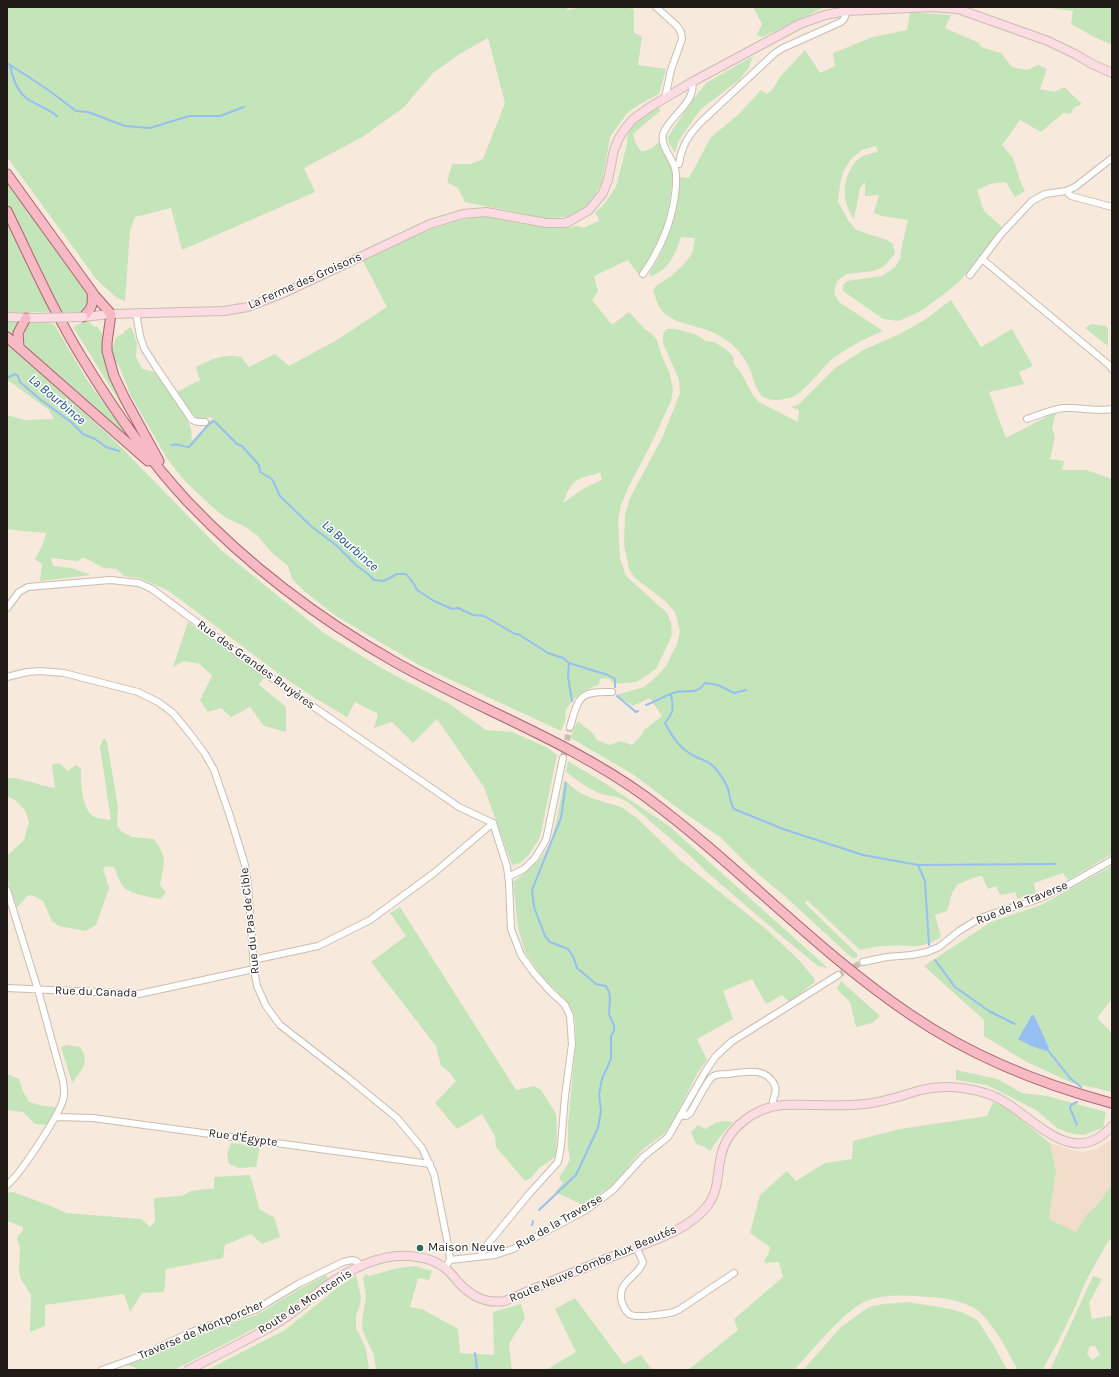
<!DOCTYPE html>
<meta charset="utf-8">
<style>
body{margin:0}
#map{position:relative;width:1119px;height:1377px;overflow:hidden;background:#f7e9dc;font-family:Karla,sans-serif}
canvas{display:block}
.frame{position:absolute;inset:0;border:8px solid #201b17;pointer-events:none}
</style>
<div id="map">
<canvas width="1119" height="1377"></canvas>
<div class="frame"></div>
</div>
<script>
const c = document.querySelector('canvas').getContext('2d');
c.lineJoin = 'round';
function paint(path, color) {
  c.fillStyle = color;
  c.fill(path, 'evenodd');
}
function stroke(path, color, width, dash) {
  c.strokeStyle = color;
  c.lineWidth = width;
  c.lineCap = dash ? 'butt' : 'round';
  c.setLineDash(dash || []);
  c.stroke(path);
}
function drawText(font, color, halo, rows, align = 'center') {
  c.font = font + ' Karla,sans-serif';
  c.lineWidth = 3;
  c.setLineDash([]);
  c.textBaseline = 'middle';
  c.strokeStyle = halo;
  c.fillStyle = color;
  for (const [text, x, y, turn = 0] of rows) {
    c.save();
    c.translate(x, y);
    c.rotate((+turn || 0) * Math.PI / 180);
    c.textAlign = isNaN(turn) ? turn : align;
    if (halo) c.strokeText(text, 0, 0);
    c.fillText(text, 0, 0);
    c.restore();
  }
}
const built = new Path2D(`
 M1111,1140L1112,1184L1098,1204L1087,1214L1076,1232L1049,1219L1056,1171L1050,1143L1075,1151L1084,1152L1096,1149Z`);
const green = new Path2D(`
 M7,7H566L568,10C588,5 613,5 634,9V33L642,36L638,65L666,69L659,94L640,104L627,113L610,137L602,183L590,202L579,212L569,217L545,218L465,202L458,188L447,182L452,164H470L483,159L505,103L488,38L461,53L433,73L404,107L364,136L304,168L315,192L182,250L171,208L135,217L130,230L125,301L117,298L97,280L7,157Z
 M753,7H825L762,37L757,35L762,24Z
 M1042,7H1112V45L1096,38L1071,24L1073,11Z
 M910,12L951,15L945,28L979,43L981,47L1001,53L1012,67L1027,70L1038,65L1047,69L1040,89L1054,92L1064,87L1082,104L1075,107L1070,114L1063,113L1041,132L1020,120L1002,145L1013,158L1020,180L1025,191L1015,197L1006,182L990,184L977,190L984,211L1003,228L961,280L948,291L921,311L899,321L883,319L843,291V285L847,281L882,276L895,267L900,259L901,250L908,220L882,216L874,213L879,195L865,196V182L860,188L854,219C843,203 841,184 852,167C854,163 859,158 863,156C867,154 873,153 878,152L876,146L862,150L851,159L843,172L840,185L838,202L848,220L856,230L887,240L893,244L895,254L883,267L873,271L847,274L838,280L836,284L834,294L839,302L883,331C864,339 846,348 830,361C820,371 807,388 796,395C788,400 768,403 761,395C754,387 753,375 748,365C743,355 733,344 723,338C719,335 713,332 707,330C694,325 673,323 663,312C658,306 655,297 653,290L656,286L671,276L684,264L692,254L695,238L681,237C676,253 668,272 650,276V272L659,257L672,225L678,189L679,177L689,178L711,137L738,115L761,90L767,94L773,89L780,77L805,50L820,73L835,66L833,53L873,37L907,30Z
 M753,56L748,69L739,80L701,109L679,140L675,153L669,143L668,137L689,105L706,83Z
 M658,106L660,111L633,134C634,142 637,146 642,152L652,148L660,141L672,170L673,177C670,198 668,220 660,241C656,253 646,264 638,274L628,260L594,276L598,291L592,300L612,325L629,312L645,329L652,334L657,340L662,357L669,371L673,389L671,401L651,444L628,488L621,505L618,521L620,559L626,576L667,613L671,623L672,635L669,642L656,669L637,682L614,684L610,679L601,678L598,685L584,691L574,699L566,709L565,720L561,731L419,665L336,616L304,591L292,579L288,566L271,552L257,535L244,526L226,518L209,504L184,480L168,460L131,396L118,363H113L112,349L116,337L124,333V331L131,327L137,343L136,357L142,369L155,372L182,410L191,428L192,441L213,418L209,417L200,420L192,414L177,392L200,380L196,367C213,359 221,354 241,357L249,367L275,354L289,366L337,340L387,307L363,261C400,242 440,222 482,216L522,224L550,228L578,226L583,228L599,221L598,217L595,213L604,204L616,187L627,144C626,126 645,115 658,106ZM600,472L602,480L586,487L563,503C568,491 571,480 585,477C591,475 595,475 600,472Z
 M7,180L85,286C88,296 90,304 84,312H62L7,201Z
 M7,224L50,312L7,313Z
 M951,300L981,347L1012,329L1033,366L1019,372L1024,384L989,392L1006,438L1056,412L1052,428L1055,437L1050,459L1064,461L1062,470H1086L1112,479V854L1068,880L1063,873L1034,883L1036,894L1017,899L1016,892L1000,895L996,886L988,889L982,876C975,876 965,882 958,884L952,893L947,911L935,915L941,937C919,951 909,944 885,946C877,946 869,948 860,950L807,900L805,903L858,955L856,958H852L788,899L749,866L720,837L683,812L634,775L571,738L574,728L578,721C585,728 593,731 597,740L609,745L620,741L632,745L640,737L644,730L662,716L650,698L633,706L616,695L644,687L658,675L666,666L677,644L680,631L675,612L665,601L635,578L629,569L624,545L625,515L630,498L663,436L680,393L679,380L663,343V334L667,329H676L697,335L706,341L714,342L724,348L733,356L734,364L740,371L753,395L759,402L798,422L799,410L791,407L799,404L835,368L865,349L900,334L926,319Z
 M88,320L94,327L97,326L103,335C98,361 118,394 129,417L73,327Z
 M31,321L54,324L87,380L131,440L26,348C22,337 23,331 31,321Z
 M7,322H19L16,340L7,332Z
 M1092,324L1106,326L1108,329V346L1085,328Z
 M7,345L16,350L116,442L221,550L324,633L383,669L448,703L486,730L512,732L546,747L557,755L540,837L528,856L520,863L512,865L484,787L437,719L413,743L392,722L374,728L378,714L355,702L347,717L313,697L279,674L169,591L140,578L124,576L117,569L104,568L83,557L78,561L51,558L53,566L71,568L91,575L40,581L42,564L35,559L42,546L46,533L22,531L7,529V415L25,420L54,419L49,410L9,381H7Z
 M188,622L265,676L259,685L286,707V732L264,726L250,707L231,717L221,708L208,712L200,700L212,676L200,664L184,661L173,667Z
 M104,738L107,742L118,807L117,826L121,831L132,837L154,839C168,859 164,862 160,885L166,893L160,899C150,897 134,895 126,889C120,885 117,874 114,867L106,866L103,869L109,888L96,925L86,931L59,926L52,921L43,901L32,895L27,896L17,908L7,879V856L24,840L29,822L25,810L15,800L7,796V778C23,777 39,786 55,788L52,765L59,763L68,771L76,765L81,768C80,779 82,810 93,816C97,819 106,819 111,820L100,747Z
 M568,761L606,784L669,826L828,968L818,966L785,939L710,875L686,852L629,803C619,796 613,797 602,794C588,789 578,781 566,772Z
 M564,780L577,791L591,798L621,807L637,818L680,860L767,930L799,960L813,977L815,982L789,1002L782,995L766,1004L752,979L723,991L733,1019L697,1039L707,1060L698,1072L675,1117L665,1133L642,1150L613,1185L583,1205L555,1192L563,1183L559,1178L570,1160L568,1147V1124L576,1041L575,1019L569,1004L541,975L525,952L518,928L513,882C523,874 535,866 543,855C556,838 560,801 564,780Z
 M1112,866V999L1097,1018L1112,1033V1092L1072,1083L1025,1061L984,1036V1020L924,966L991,922L1041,905Z
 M400,907L516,1090L534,1086L541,1090L556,1114L557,1139L555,1157L539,1168L531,1178L525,1181L496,1147L495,1136L482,1114L457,1129L435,1103L456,1081L449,1072L441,1066L436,1046L371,962L406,936L390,913Z
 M841,981L880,1016L872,1023L856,1027L850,1002L837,989Z
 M68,1045L80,1047C91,1062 81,1071 72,1083L61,1047Z
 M956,1070L997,1079L1022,1093L1047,1096L1106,1112L1103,1128L1083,1135L1069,1133L1057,1128L1036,1110L987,1085L956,1080Z
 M7,1074L19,1079L23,1091L29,1102L43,1106L57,1107L47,1125L35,1124L23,1112L7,1110Z
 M993,1102L1006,1108L1050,1143L1056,1171L1049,1219L1076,1232L1087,1214L1098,1204L1112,1184V1238L1107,1243L1086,1281L1074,1309L1057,1344L1042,1370H1018C1008,1352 990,1316 972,1307C955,1298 934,1297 915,1296C899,1295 880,1295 864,1302C843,1312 811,1352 794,1370H688L738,1330L734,1319L783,1277L779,1262L765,1263L764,1260L768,1255L770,1247L750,1233L760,1195L787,1171L796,1181L825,1163L852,1159L853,1141L900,1129L987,1116Z
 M724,1121L733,1122L719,1138L710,1151L705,1147L696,1144L691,1132L698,1125L706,1129L715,1123Z
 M231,1143L260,1147L256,1167L239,1168L229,1164L227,1154Z
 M250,1175L260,1210L274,1217L280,1237L262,1244L251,1234L225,1245L223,1258L166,1269L164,1292L142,1293L130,1312L124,1294L45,1305V1326L30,1332L31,1295L21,1279L19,1271L20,1246L17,1240L18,1235L23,1231V1227L7,1221V1193L13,1192L51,1206L66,1213L141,1219L150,1227L155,1221L154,1198L181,1196L191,1191L205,1189H214V1177Z
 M415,1266L432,1271L429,1280L418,1278L410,1307L422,1309L458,1329L460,1353L494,1355L493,1312L521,1304L525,1318L509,1344L512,1370H376L374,1355L363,1332L362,1321L366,1296L363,1278L366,1274L369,1276L398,1268Z
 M326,1275L329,1281L306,1294L279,1316L174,1370H137V1368L126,1365L166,1349L198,1334L257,1315L296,1291Z
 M356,1275L361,1297L360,1305L356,1316V1328L366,1348L369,1370H207L285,1330L336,1289Z
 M1093,1276L1102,1279L1089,1303L1092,1319L1110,1316L1112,1314V1370H1050ZM1090,1346H1095L1100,1355L1092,1360L1087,1353Z
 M575,1298L624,1364L641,1355L652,1370H546L576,1352L555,1309Z
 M908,1302C928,1306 963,1307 979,1322C982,1326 984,1331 987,1335C995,1347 1001,1358 1007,1370H803L841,1327L869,1307L883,1304Z`);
const water = new Path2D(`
 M1032,1015H1034L1049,1048L1046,1051L1031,1046L1018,1039Z`);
const stream = new Path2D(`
 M7,63L47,89L76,111L88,112L125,126L150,128L189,116H220L244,107
 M10,65C13,79 17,92 29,100C39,106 49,109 57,116
 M7,378L15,374L18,376L20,382L41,400L71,422L83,434L95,439L106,447L119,451
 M172,445C178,443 182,447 189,447L210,423L214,421L237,444L242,446L259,465L260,472L272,479L280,496L312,527L336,545L356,565L369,575L374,580L384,581L397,574H406L414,584L417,590L434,601L452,609L458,608L473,615L484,616L515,634H518L548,653L563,658L569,663L608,675L615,679V687
 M569,663L568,677L572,701
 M671,694C673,709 675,710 665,723C673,738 680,749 696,757C703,760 709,761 715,768C718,771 725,782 727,786C730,793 729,802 734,809L783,829L863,855L918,865L1055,864
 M617,696L636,712L638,711
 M646,705C655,702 664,696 673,693C687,688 695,697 705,683L718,685L734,693L746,690
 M918,865L925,881L929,945
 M935,960L955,987L989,1011L1015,1024
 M1047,1049L1070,1078L1081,1087
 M1077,1102L1071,1105L1070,1108L1077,1125
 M539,1210L576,1175L598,1128L601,1111L599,1094L602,1079L611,1059V1036L614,1031V1026L609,1014L610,997L609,992L606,986L596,984L577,968L573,956L568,949L550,942L545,936L534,907L532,890L561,818L566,783
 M532,1225L533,1221
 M475,1353L477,1370`);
const streetTunnel = new Path2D(`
 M563,758L570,727
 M838,975L863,962`);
const street = new Path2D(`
 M656,7L677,26L681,32L682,39L671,70L665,98
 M679,164C682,145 688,136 701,122L775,53L783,48L841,22L844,19L847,11
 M1066,191L1071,196L1112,207
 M982,259L1109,365L1112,369
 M643,274C660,250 671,225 675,195C676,187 677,176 675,168C672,158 660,145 663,134C669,116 697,102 692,82
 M970,275L1001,234L1032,201L1045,194L1066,191L1075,187L1112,158
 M136,313L140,336L144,348L156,367L192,420L198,422H205
 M1027,419C1039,415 1052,409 1064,408C1080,407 1097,412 1112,409
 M7,608L19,592L28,587L110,580L139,583L152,589L266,674L459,807L493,823
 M7,677L27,672L40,671L64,673L138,692L158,702L173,713L191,735L205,754L214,770L230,816L245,865L248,885L254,969L257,986L266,1006L280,1025L347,1077L397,1118L422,1148L434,1174L449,1250L450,1260L445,1268
 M570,727C579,697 578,691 612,692
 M508,877L524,869L535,858L546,840L563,758
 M7,890L38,990L63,1081C64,1087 65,1093 63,1100C59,1115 20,1175 7,1185
 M253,960L318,946L370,920L434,873L493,823
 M863,962L887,957L912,955L927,952L939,947L959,931L980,918L1041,898L1070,884L1112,860
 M7,988L139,994L254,969
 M680,1115L686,1116L690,1113C696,1104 704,1086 711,1078C716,1073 721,1075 728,1074C744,1072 767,1066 775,1086C778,1093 771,1099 773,1106
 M56,1117L93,1118L430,1164
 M636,1247L643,1262C640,1274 622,1280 621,1294C620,1301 625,1312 631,1315C639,1318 666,1314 674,1312C681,1309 689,1303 695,1299C708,1290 721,1282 734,1273
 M480,1256L487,1245L529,1194L558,1162L561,1146L565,1096L572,1044L570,1016L565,1005L550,991L534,973L521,955L511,929L509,883L507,867L493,823
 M450,1260L495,1255L513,1249L586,1210L613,1190L643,1157L668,1137L705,1072L715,1057L731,1042L838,975
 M102,1370L146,1354L191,1332L255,1310L298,1284L343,1262L352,1260L356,1261L362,1266`);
const secondary = new Path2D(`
 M7,317L35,318
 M83,317L111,314L224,311L248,307L286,292L430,224L463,214L486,212L546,223H565L572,220L589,210L603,193L608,180L614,150L619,138L625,129L632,120L650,107L692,82L800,24L825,15L847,11L931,7L958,9L1048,41L1075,54L1092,64L1112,73
 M188,1370C217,1355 246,1341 274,1325C292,1315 306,1301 322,1289C348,1270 384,1251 417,1257C427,1258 437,1262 445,1268C450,1272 454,1277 458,1282C471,1296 485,1304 505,1301C540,1286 576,1271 611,1257C643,1244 687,1233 708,1205C719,1191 717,1172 721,1156C727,1128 755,1107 783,1105C810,1104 838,1107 865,1104C885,1102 903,1095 921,1090C942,1085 965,1087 985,1093C1027,1104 1068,1176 1112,1126`);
const primary = new Path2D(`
 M7,174L95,296L111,314L107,343V351L114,376L125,399L159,461
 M7,211C32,262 54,313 84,361C114,410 148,459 188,502C248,565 319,619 395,662C478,709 569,741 646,797C738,865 816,951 911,1015C971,1056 1041,1084 1111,1103
 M83,317C93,308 93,304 92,292
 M7,337L148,461
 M19,346L18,333L26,318`);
const secondaryBridge = new Path2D(`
 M35,318L83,317`);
const markers = [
 [420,1248,4,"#2a6c5c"]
];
const streetNames = [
 ["La Ferme des Groisons",305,281,-24],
 ["Rue des Grandes Bruyères",256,665,36],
 ["Rue de la Traverse",1022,903,-22],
 ["Rue du Pas de Cible",250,921,-96],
 ["Rue du Canada",96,992,2],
 ["Rue d'Égypte",243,1138,8],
 ["Rue de la Traverse",559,1222,-30],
 ["Route Neuve Combe Aux Beautés",593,1264,-23],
 ["Route de Montcenis",305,1302,-33],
 ["Traverse de Montporcher",201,1330,-23]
];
const poiNames = [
 ["Maison Neuve",428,1248]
];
const waterNames = [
 ["La Bourbince",57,400,40],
 ["La Bourbince",350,546,41]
];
paint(built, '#f1ddca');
paint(green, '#c4e5b9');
paint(water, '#96bff2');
stroke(stream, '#96bff2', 2);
stroke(streetTunnel, '#ccc0b5', 6, [6, 3]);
stroke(street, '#cabdb0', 8);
stroke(secondary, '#cabdb0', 10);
stroke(primary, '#a8646e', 11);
stroke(street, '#fff', 6);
stroke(secondary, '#fbdce2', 8);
stroke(primary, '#f7bac4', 9);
stroke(secondaryBridge, '#cabdb0', 10, []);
stroke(secondaryBridge, '#fbdce2', 8);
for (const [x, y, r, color] of markers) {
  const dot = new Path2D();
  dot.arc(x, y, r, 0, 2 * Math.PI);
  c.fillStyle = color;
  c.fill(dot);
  stroke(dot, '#fff', 1.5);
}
drawText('12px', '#201b17', '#fff', streetNames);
drawText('12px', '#201b17', '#fff', poiNames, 'left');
drawText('italic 13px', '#114683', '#fff', waterNames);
</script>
